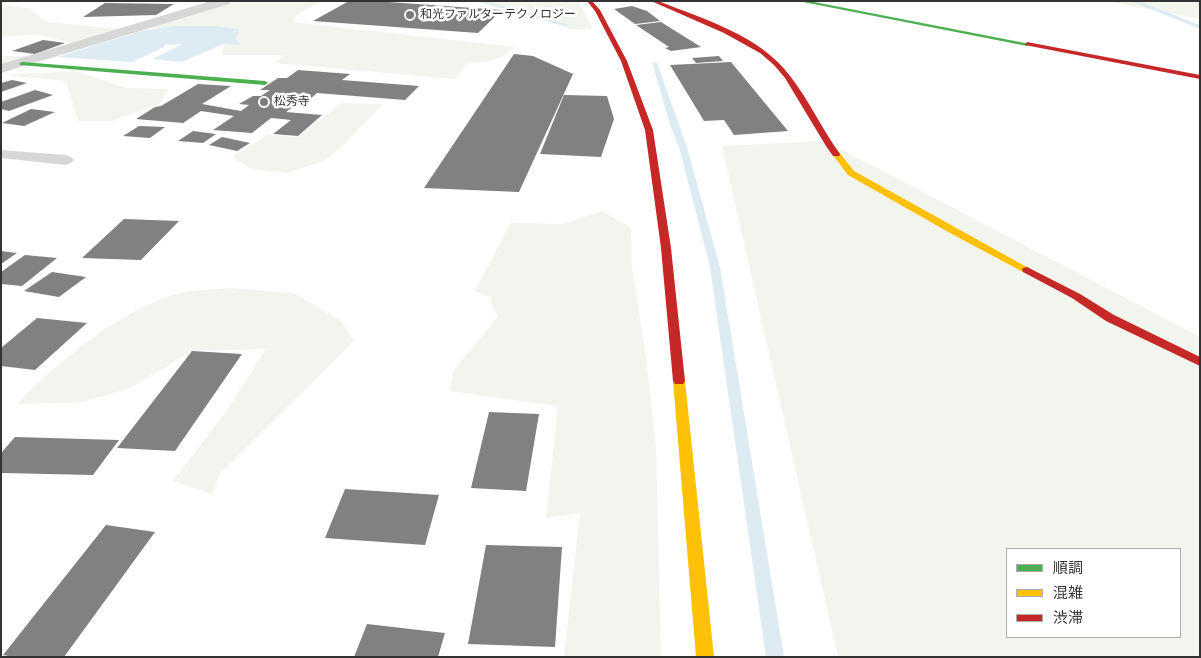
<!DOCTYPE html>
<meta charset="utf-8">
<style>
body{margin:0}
#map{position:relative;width:1201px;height:658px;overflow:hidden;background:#fff;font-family:Poppins,"Noto Sans JP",sans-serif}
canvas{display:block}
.frame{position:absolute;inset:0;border:2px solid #333;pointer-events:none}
.legend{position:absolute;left:1006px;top:548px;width:175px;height:90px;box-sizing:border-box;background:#fff;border:1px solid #adadad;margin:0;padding:6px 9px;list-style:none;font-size:15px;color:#333}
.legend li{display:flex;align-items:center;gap:10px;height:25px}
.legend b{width:25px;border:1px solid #adadad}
</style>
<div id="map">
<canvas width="1201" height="658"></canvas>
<div class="frame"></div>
<ul class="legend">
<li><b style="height:6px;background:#4caf50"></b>順調</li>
<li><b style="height:6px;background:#ffc107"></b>混雑</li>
<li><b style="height:6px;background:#c62828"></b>渋滞</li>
</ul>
</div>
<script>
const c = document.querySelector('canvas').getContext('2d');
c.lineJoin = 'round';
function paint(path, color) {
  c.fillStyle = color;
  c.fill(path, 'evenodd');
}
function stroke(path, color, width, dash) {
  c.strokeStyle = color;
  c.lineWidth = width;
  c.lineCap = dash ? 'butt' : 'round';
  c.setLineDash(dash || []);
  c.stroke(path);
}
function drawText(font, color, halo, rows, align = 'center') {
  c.font = font + ' Poppins,"Noto Sans JP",sans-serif';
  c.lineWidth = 5;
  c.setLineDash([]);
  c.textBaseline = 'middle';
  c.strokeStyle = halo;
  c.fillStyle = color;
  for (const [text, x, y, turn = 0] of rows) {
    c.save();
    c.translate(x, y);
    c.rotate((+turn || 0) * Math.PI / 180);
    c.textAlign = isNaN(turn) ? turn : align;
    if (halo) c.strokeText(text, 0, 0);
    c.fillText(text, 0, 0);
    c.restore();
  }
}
const green = new Path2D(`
 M231,1H321L298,14L292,22L514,47C504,61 484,62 468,63L455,79L274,63L284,55H222L226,35L175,28H151L172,18Z
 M485,1H578L593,29L574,30Z
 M1105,1H1200V19Z
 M1,5L29,8L47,22L121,29L114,35L1,65V59L6,56L31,57L71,43L36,34L1,37Z
 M75,71L127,88L169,89L159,104L112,121H78L66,81L4,75Z
 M341,103L383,104L345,143L326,160L288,173L251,169L232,157L267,135L299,137Z
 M825,141L1200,337V657H838L722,146ZM1007,549H1180V637H1007Z
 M602,211L631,228L632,268L646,358L656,446L661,657H564L580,513L546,518L558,406L449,391L454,370L497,317L490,297L475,291L511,223L562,224Z
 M229,288L294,293L341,321L354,341L219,475L212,494L173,481L228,409L266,349L192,351L128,389L81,402L17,404C59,361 112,317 169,296C185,290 211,290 229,288Z`);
const water = new Path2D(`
 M173,26H215L238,29L239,32L235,39L241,45L224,44L181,62L152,59L183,44L165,45L164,47L132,62L57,57L141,31Z`);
const stream = new Path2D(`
 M476,1H484L569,25L564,26Z
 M1131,1H1138L1200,25V29Z
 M652,62L657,63L687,147L720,267L784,657H766L710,267L679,147L670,125Z`);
const building = new Path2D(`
 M349,1H374L502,10L478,33L313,21Z
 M105,3L174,4L156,15L83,17Z
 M632,6L647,11L660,21L635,24L614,9Z
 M661,22L701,47L671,51L665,48L669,47L636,25Z
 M43,40L65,43L35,54L12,51Z
 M514,54L533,56L573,74L519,192L424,188Z
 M719,56L723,61L696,63L692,58Z
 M731,62L788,131L734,135L724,120L704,121L670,65Z
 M298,70L350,74L342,80L419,86L405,100L317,93L309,100L276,98L271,101L298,103L286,112L322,115L298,136L273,134L291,120L271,118L252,133L213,130L234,116L201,111L183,123L136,119L155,107L161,106L198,84L231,86L202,104L241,111L249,105L239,104L253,96H261L270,90H260L278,78H287Z
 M12,80L27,83L1,92V83Z
 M35,90L53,95L9,111L1,109V102Z
 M564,95L607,96L614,119L601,157L540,154Z
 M31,109L55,112L24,126L2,123Z
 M139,126L165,127L150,138L123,136Z
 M193,131L216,134L203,143L178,141Z
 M222,137L250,143L237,151L209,145Z
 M124,219L179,221L141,260L82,258Z
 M1,251L17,253L1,264Z
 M25,255L57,258L22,286L1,284V272Z
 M52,272L86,277L59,297L24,291Z
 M37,318L87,323L35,370L1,366V348Z
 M192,351L242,354L175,451L117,448Z
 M489,412L539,414L526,491L471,488Z
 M15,437L119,440L93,475L1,473V453Z
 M345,489L439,495L425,545L325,538Z
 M106,525L155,532L64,657H14L3,655Z
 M486,545L562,547L555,647L468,644Z
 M367,624L445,633L438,657H354Z`);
const lane = new Path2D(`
 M1,150L66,155L71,157L74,160L71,163L66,165L1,158Z`);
const street = new Path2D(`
 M211,1H231L229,4L1,73V64Z`);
const fast = new Path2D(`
 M798,1H809L1030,44L1027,46Z
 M22,62L265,81L268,83L265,85L20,65L19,64Z`);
const slow = new Path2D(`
 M833,152H839L854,171L1032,270L1027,273L1023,272L950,233L848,175L832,154Z
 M679,377L683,378L685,381L714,657H696L673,381L675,378Z`);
const jam = new Path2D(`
 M587,1H592L600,10L627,61L653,130L671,248L685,381L683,384H675L673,381L661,248L645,130L621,61L595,11Z
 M651,1H658C703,19 760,35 790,76C809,100 822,129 840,154L839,156H833L826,146L785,78L774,65L760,53L724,33Z
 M1027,42L1200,75V79L1025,45Z
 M1027,267L1080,294L1114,315L1200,357V366L1106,321L1072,298L1023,272L1022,270L1023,268Z`);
const markers = [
 [410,15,5,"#7a7a7a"],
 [264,102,5,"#7a7a7a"]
];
const farPoinames = [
 ["和光ファルターテクノロジー",420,15],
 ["松秀寺",274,102]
];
paint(green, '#f1f5ed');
paint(water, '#ddebf3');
paint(stream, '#ddebf3');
paint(building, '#818181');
paint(lane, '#d7d7d7');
paint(street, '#d7d7d7');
paint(fast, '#4caf50');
paint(slow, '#ffc107');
paint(jam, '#c62828');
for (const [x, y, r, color] of markers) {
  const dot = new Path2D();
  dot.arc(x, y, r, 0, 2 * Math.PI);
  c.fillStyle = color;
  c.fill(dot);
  stroke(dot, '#fff', 2);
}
drawText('12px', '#333', '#fff', farPoinames, 'left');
</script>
